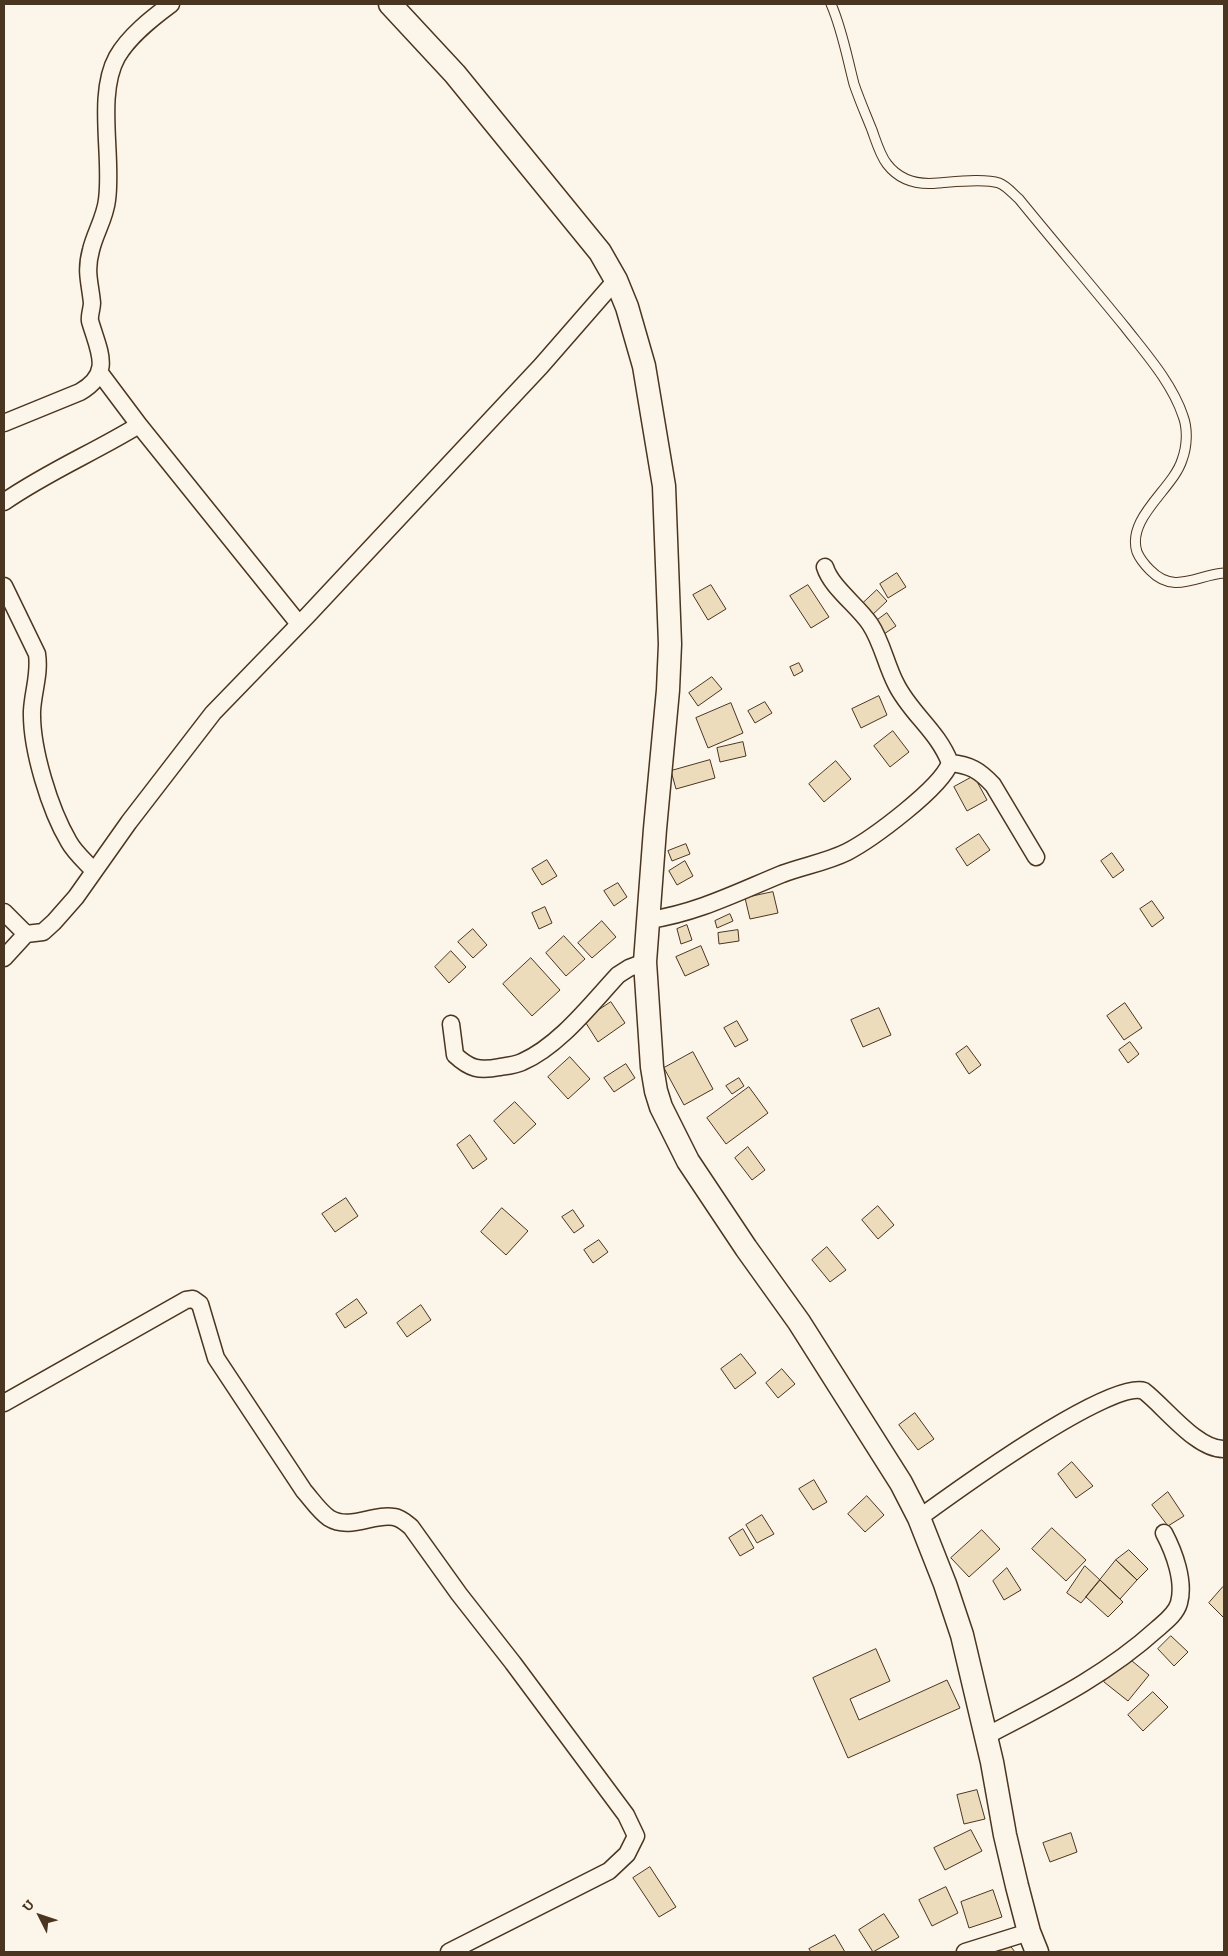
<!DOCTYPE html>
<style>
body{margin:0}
#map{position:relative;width:1228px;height:1956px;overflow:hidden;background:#fbf6e9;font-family:"Zilla Slab",serif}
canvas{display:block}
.frame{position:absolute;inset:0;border:5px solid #4a3520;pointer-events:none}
.north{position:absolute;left:15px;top:1891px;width:50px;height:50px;-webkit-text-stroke:4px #fbf6e9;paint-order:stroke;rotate:311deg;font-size:14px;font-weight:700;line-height:20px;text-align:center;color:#4a3520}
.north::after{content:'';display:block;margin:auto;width:18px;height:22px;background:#4a3520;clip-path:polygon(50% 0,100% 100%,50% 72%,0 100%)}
</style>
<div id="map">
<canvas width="1228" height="1956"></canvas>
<div class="frame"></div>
<div class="north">U</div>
</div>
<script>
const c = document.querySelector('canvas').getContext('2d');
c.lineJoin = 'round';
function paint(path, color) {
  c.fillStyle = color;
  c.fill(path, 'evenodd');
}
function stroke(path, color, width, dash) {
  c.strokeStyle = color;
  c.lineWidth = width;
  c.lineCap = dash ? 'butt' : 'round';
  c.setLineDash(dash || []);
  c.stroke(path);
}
const building = new Path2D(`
 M897,573L906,587L888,598L880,584Z
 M711,585L726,609L708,620L693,595Z
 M808,585L829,617L811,628L790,596Z
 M877,590L887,601L870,617L860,606Z
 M887,613L896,626L881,636L872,624Z
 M799,663L803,671L794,676L790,667Z
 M712,677L722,689L698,706L689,693Z
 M879,696L887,715L861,728L852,709Z
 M765,702L772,713L755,723L748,711Z
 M731,703L743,733L708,748L696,718Z
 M893,731L909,752L890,767L874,746Z
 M743,742L746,756L720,762L717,748Z
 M710,760L715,778L676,789L671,771Z
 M836,761L851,779L824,802L809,784Z
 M974,776L987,800L967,811L954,787Z
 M979,834L990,850L967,866L956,849Z
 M686,844L690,854L672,861L668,851Z
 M1112,853L1124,870L1113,878L1101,861Z
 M547,860L557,876L542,885L532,869Z
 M685,861L693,876L677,885L669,871Z
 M618,883L627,897L614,906L604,891Z
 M773,892L778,913L750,919L745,898Z
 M1152,901L1164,918L1152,927L1140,909Z
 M545,907L552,923L539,929L532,913Z
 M730,914L733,921L717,928L715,921Z
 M602,921L616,937L592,958L578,943Z
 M687,925L692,940L681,944L677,929Z
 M473,929L487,945L473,958L458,942Z
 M738,930L739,941L719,944L718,933Z
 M564,936L585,959L566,976L546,953Z
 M701,946L709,965L685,976L676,957Z
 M451,951L466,967L449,983L435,967Z
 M531,958L560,990L532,1016L503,984Z
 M611,1002L625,1023L598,1042L584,1020Z
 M1125,1003L1142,1028L1124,1040L1107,1016Z
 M879,1008L891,1035L863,1047L851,1020Z
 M737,1021L748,1040L735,1047L724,1028Z
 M1130,1042L1139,1054L1128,1063L1119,1050Z
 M967,1046L981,1065L969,1074L956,1054Z
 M693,1052L713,1089L684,1105L664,1068Z
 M570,1057L590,1079L568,1099L548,1077Z
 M626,1064L635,1078L614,1092L604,1078Z
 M739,1078L744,1086L732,1094L726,1086Z
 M749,1087L768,1113L726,1144L707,1118Z
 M515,1102L536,1124L514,1144L494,1121Z
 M470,1135L487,1159L473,1169L457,1145Z
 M748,1147L765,1170L752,1180L735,1158Z
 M346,1198L358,1216L335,1232L322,1214Z
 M878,1206L894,1225L878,1239L862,1220Z
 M502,1208L528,1231L506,1255L481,1232Z
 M573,1210L584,1226L574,1233L562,1217Z
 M599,1240L608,1252L593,1263L584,1250Z
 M827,1247L846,1270L830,1282L812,1260Z
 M357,1299L367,1313L345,1328L336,1314Z
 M421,1305L431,1320L407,1337L397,1323Z
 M741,1354L756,1373L735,1389L721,1369Z
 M782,1369L795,1384L778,1398L766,1383Z
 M915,1413L934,1439L918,1450L899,1425Z
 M1072,1462L1093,1486L1076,1498L1058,1474Z
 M814,1480L827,1502L813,1510L799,1489Z
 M1168,1492L1184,1516L1168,1526L1152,1505Z
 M867,1496L884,1515L865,1532L848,1514Z
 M762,1515L774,1534L757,1543L746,1525Z
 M1052,1528L1086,1560L1066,1581L1032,1549Z
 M743,1529L754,1548L740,1556L729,1538Z
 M982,1530L1000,1549L969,1577L951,1558Z
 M1129,1550L1148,1569L1137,1580L1116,1560Z
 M1116,1560L1137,1580L1120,1599L1100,1580Z
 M1085,1566L1100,1580L1081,1603L1067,1593Z
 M1007,1568L1021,1590L1004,1600L993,1581Z
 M1100,1580L1123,1602L1108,1617L1086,1597Z
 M1223,1587L1224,1588V1618L1209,1603Z
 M1171,1636L1188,1652L1174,1666L1158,1649Z
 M876,1649L890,1681L850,1699L859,1720L947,1680L960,1708L848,1758L813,1678Z
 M1126,1656L1149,1675L1128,1701L1104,1682Z
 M1153,1692L1168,1707L1143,1731L1128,1715Z
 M977,1790L985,1819L964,1824L957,1795Z
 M971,1830L982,1851L945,1870L934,1848Z
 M1071,1833L1077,1852L1050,1862L1043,1843Z
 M650,1867L676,1907L659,1917L633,1878Z
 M946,1887L958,1913L932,1926L919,1900Z
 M993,1890L1002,1917L969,1928L961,1902Z
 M884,1914L899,1937L873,1952L859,1930Z
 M835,1935L845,1952H811L809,1949Z
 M1008,1943L1015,1952H996Z`);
const service = new Path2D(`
 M831,4C842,29 847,57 854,84C859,99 866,115 872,130C876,141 880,155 887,164C900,181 919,185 938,183C953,182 984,178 999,183C1007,186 1013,194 1019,199C1054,242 1090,284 1125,327C1146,354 1172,383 1183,416C1188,429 1187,447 1182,460C1173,489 1126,518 1137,552C1140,559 1145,565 1150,570C1174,595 1197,575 1224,573`);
const minor = new Path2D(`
 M100,373L139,425
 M4,423L80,392C113,373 99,352 90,321C89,315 92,309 92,303C90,282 85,272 91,250C95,233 105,218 107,200C113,157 96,95 117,57C129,36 152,18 171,4
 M4,502C47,472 95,452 139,425L299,624
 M4,586L37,654C40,674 33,691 32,711C31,749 50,810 69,842C75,853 86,862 94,871
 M950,763C970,765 979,770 993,785L1036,857
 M4,912L26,934L43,932L54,922L76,897L129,822L213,713L308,615L541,366L616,280
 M649,920C697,913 738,892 782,874C803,866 827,862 847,852C872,839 941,788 950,763C938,731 910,713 896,684C886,665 882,642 870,624C858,606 831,587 825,567
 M4,958L26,934
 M451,1024L455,1055C470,1069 479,1071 500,1067C507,1066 516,1065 522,1062C559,1046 591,1004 618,975L629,968L645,962
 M4,1403L186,1300L193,1299L200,1304L216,1358L304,1491C312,1500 319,1511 329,1518C350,1531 374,1513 394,1517C401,1518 406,1523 411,1527L459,1594L513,1663L626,1815L636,1836L627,1854L609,1871L449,1952
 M919,1518C952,1494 1111,1378 1144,1391C1165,1407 1197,1450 1224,1449
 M986,1736C1047,1704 1105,1676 1157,1629C1165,1622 1176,1614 1179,1603C1185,1581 1174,1552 1164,1533
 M965,1952L1029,1932`);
const secondary = new Path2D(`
 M390,4L455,74L600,252L616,280L627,307L644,366L664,486L670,644L668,690L655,829L645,962L652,1067L656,1091L661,1107L688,1161L746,1248L799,1322L901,1483L919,1518L945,1584L962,1635L992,1762L1005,1835L1017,1886L1029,1932L1037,1952`);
paint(building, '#ecdcbc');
stroke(building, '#4a3520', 1);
stroke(service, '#4a3520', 11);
stroke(minor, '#4a3520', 19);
stroke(secondary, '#4a3520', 25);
stroke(service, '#fbf6e9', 9);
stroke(minor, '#fbf6e9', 16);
stroke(secondary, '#fbf6e9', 22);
</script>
